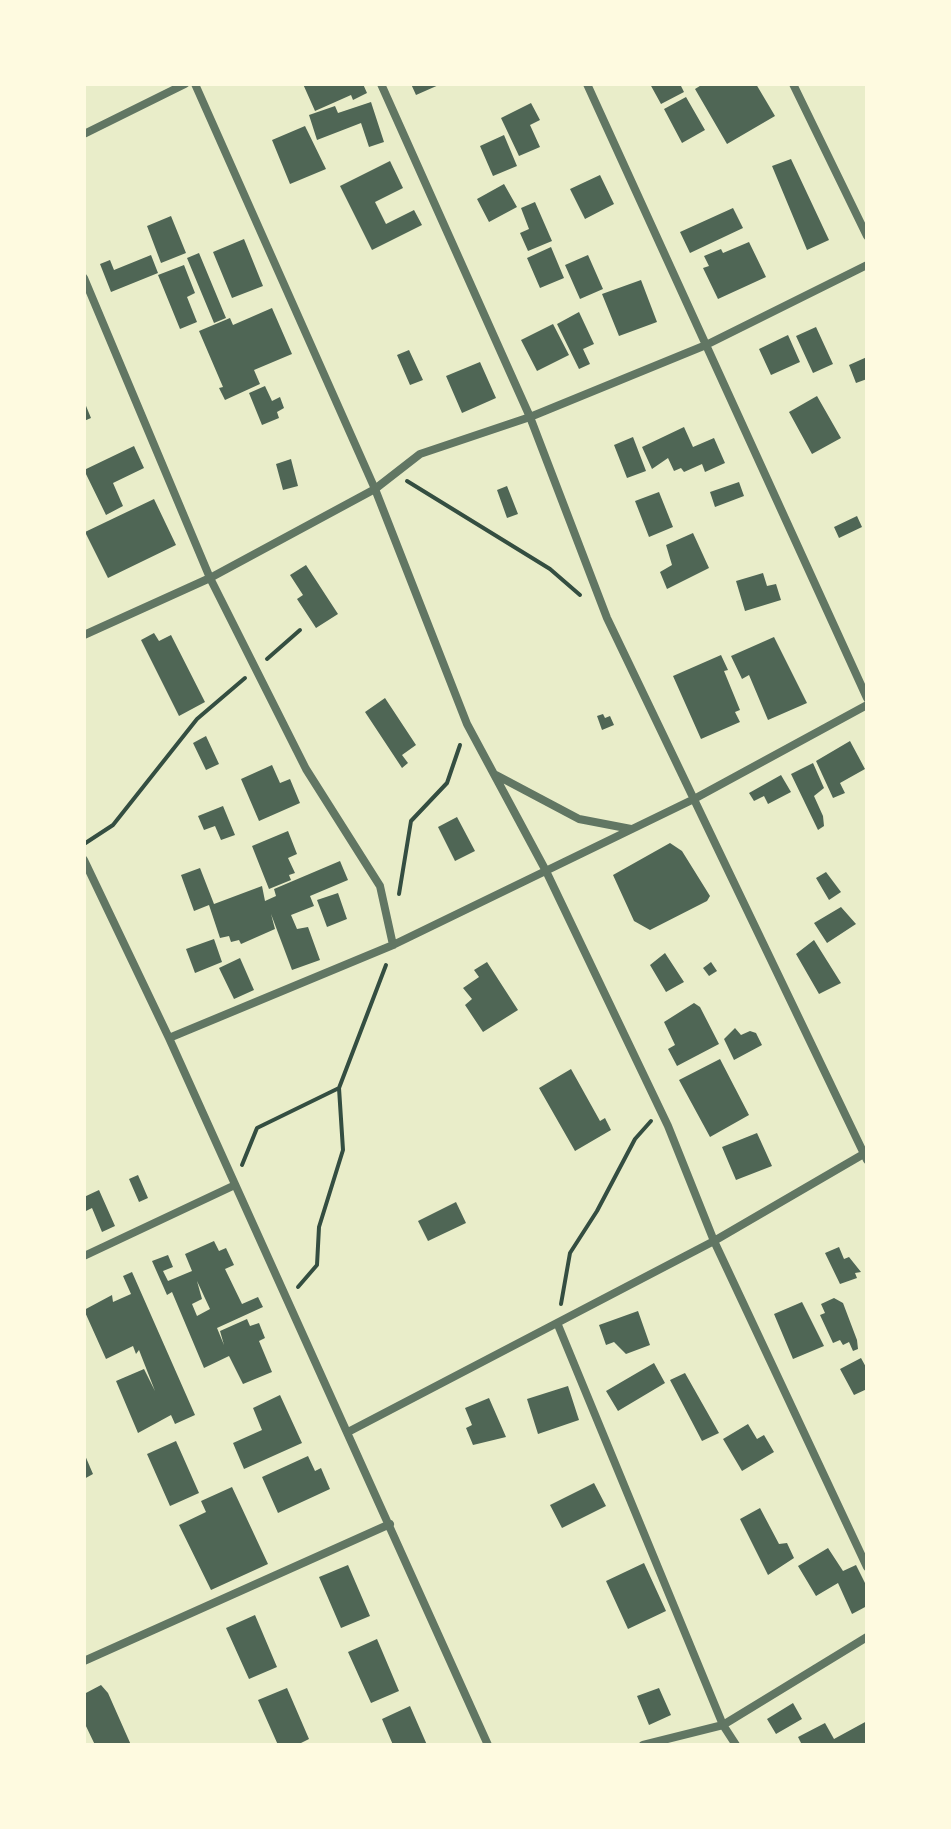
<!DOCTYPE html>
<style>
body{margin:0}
#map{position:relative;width:951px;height:1829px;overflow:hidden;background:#e9edc9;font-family:"Public Sans",sans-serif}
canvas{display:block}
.frame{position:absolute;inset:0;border:86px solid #fefae0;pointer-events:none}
</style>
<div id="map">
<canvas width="951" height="1829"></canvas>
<div class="frame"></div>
</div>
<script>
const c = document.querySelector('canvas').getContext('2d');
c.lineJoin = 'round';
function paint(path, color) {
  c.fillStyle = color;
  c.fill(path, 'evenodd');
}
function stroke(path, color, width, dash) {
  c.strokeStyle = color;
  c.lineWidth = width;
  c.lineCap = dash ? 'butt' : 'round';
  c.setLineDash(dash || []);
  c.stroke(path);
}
const building = new Path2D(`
 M303,84H363L367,93L353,100L351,95L315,111Z
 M411,84H441L416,95Z
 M650,84H680L684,92L661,104Z
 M703,84H756L775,116L727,144L695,89Z
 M686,97L705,130L682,143L664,109Z
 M371,102L384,142L369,147L361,123L317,140L309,115L335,106L338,113Z
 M531,103L540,120L530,125L540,147L519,156L501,118Z
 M305,126L326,169L290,184L272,140Z
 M504,135L517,166L493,176L480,146Z
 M791,159L829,240L807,250L772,166Z
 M390,161L403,188L375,202L386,224L414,210L422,225L372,250L340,186Z
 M600,175L614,204L585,219L570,189Z
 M504,184L517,207L489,222L477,199Z
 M535,202L552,241L528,251L520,233L529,229L521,208Z
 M733,208L743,228L690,253L680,232Z
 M171,216L186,253L161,263L147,226Z
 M244,239L263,286L232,298L213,252Z
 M749,242L766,277L718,299L703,268L709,266L704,256L721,249L723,253Z
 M551,247L564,278L540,288L527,258Z
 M199,253L226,318L214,323L187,258Z
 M151,255L158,273L111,292L100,264L110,260L114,270Z
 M588,255L603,289L580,299L565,265Z
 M184,265L195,293L187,297L197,322L180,329L158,275Z
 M641,280L657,322L619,336L602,294Z
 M272,308L292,354L254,370L260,384L225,400L219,388L223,387L199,331L230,318L233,325Z
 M579,312L594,344L583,349L590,364L579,369L557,324Z
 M553,324L569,355L537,371L521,340Z
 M816,327L833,364L813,373L796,336Z
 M788,335L800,362L771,375L759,349Z
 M409,350L423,380L410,385L397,355Z
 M867,357V379L856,383L849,365Z
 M480,362L496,398L462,413L446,376Z
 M265,386L272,401L280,397L284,408L277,412L279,418L262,425L249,393Z
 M817,396L841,438L812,454L789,412Z
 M84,401L91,418L84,421Z
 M684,427L693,447L714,438L725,463L705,472L702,464L684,472L681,468L674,471L668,458L652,469L642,447Z
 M633,437L646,471L627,478L614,445Z
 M134,446L144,468L113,483L123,506L106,515L84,470Z
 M291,459L298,486L283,490L276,464Z
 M739,482L744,496L715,507L710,492Z
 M507,486L518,514L507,518L497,490Z
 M659,492L673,527L649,537L635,501Z
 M154,499L176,545L108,578L85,532Z
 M857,516L862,527L839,538L834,527Z
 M693,533L709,568L667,589L660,572L672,565L666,545Z
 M306,565L338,614L316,628L297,599L303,595L290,575Z
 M763,573L767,586L776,584L781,600L745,611L736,581Z
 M154,633L159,641L171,635L205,702L179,716L141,640Z
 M774,637L807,703L768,720L749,675L742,679L731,656Z
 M721,655L728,670L724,671L740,710L735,712L740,722L701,739L673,676Z
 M385,698L416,745L402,755L408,763L402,768L365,712Z
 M603,714L605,718L610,716L614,725L602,730L597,716Z
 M206,736L219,764L206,770L193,743Z
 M850,741L865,769L840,783L845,793L833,798L816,761Z
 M813,763L824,788L814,796L823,816L824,826L818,830L791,774Z
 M272,765L280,783L290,779L300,803L259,821L241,779Z
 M781,775L791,792L768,804L764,796L754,801L749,793Z
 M223,806L235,835L221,840L215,826L204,830L198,816Z
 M457,817L475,851L455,861L438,827Z
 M288,831L297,854L288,858L295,873L289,875L291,880L269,889L252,846Z
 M670,843L682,851L710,896L707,901L650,930L634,921L613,875Z
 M340,861L348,880L310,896L314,906L291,915L297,929L308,927L320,960L292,970L271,914L275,929L241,944L239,940L231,942L229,936L220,938L209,905L194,911L181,875L200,868L214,904L262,886L265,901L276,896L274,889Z
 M826,872L841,892L829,900L816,878Z
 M338,893L347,919L327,927L317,900Z
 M841,907L856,924L827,943L814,923Z
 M214,939L222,962L195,973L186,949Z
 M814,940L841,983L819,994L796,954Z
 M665,953L684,982L666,992L650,965Z
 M240,958L254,990L234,999L219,968Z
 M487,962L518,1010L483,1032L465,1005L472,999L463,988L479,977L474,970Z
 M711,962L717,971L709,976L703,968Z
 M694,1003L700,1007L719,1044L677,1066L668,1049L675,1045L664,1022Z
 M735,1028L741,1035L750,1031L756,1033L762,1045L734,1060L724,1039Z
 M720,1059L749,1115L710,1137L679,1080Z
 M571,1069L600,1121L605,1118L611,1130L575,1151L539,1088Z
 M757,1133L772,1166L736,1180L722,1147Z
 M138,1175L148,1198L139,1202L129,1179Z
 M99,1190L115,1226L102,1232L92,1208L84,1212V1197Z
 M456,1202L466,1223L428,1241L418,1221Z
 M214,1241L219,1251L226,1248L234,1265L225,1269L242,1304L258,1297L263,1307L217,1328L224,1345L220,1331L247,1319L250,1326L259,1323L265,1338L259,1341L272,1372L243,1384L229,1356L204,1368L172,1292L167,1295L152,1261L168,1255L173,1267L163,1271L168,1281L192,1271L185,1254ZM197,1281L210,1309L197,1316L192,1304L202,1299Z
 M839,1247L844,1259L849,1257L861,1272L855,1273L857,1278L840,1284L825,1253Z
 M132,1272L195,1415L175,1424L171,1415L138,1433L116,1381L144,1369L155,1391L139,1350L136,1354L133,1346L106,1359L84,1310L112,1295L113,1302L131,1294L123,1276Z
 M834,1298L843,1303L857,1340L858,1349L853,1351L849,1342L843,1345L840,1340L833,1343L820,1315L825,1313L821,1304Z
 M802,1302L824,1346L793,1359L774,1314Z
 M638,1311L650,1345L626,1354L614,1342L606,1345L599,1325Z
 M861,1358L867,1369V1389L854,1395L840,1369Z
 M654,1363L665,1383L618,1411L606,1391Z
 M685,1373L719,1433L702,1441L670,1380Z
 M568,1386L579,1420L538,1434L527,1399Z
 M280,1395L302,1443L244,1469L233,1443L262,1430L253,1408Z
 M489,1398L506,1437L473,1445L466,1428L472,1425L465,1408Z
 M748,1424L757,1439L764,1435L774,1452L742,1471L723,1439Z
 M176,1441L199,1493L170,1506L147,1454Z
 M84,1453L93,1474L84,1479Z
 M308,1456L315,1471L321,1468L330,1489L278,1513L262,1477Z
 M594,1483L606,1506L562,1528L550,1505Z
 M232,1487L268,1564L211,1590L179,1525L206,1512L201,1501Z
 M760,1508L779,1544L787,1543L794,1558L768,1575L740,1519Z
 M828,1548L843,1571L856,1565L867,1587V1606L852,1614L838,1583L816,1596L798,1566Z
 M644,1563L666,1611L628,1629L606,1581Z
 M348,1565L370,1616L341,1628L319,1577Z
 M255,1615L277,1667L249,1679L226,1628Z
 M377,1639L399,1691L371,1703L348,1652Z
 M101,1685L108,1693L131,1745H95L84,1722V1694Z
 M287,1688L309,1739L297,1745H278L258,1700Z
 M659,1688L671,1715L649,1725L637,1696Z
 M793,1703L802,1719L776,1734L767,1719Z
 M410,1706L427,1745H393L382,1719Z
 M867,1721V1745H802L798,1737L825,1723L834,1739Z`);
const path = new Path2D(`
 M407,481L550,569L580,595
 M267,659L300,630
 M84,844L113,825L197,719L245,678
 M399,894L411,821L447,783L460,745
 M242,1165L257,1128L339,1088L386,965
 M298,1287L317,1265L319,1227L343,1150L339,1088
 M561,1304L570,1253L597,1211L635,1139L651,1121`);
const minor = new Path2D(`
 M195,84L375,489L467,724L546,871L668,1126L714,1241L867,1567
 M381,84L530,417L607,618L867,1160
 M587,84L867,698
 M793,84L867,236
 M84,134L185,84
 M84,278L210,578L306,769L380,886L393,945
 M84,635L210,578L375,489L420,454L530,417L706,345L867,265
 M496,775L579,819L631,829
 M84,860L169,1038L488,1745
 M169,1038L393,945L694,799L867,705
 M84,1256L235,1185
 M558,1325L723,1725L736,1745
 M348,1432L714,1241L867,1152
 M84,1661L390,1524
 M643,1745L723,1725L867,1637`);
paint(building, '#4f6655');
stroke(path, '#344e41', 4);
stroke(minor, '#617663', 8);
</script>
